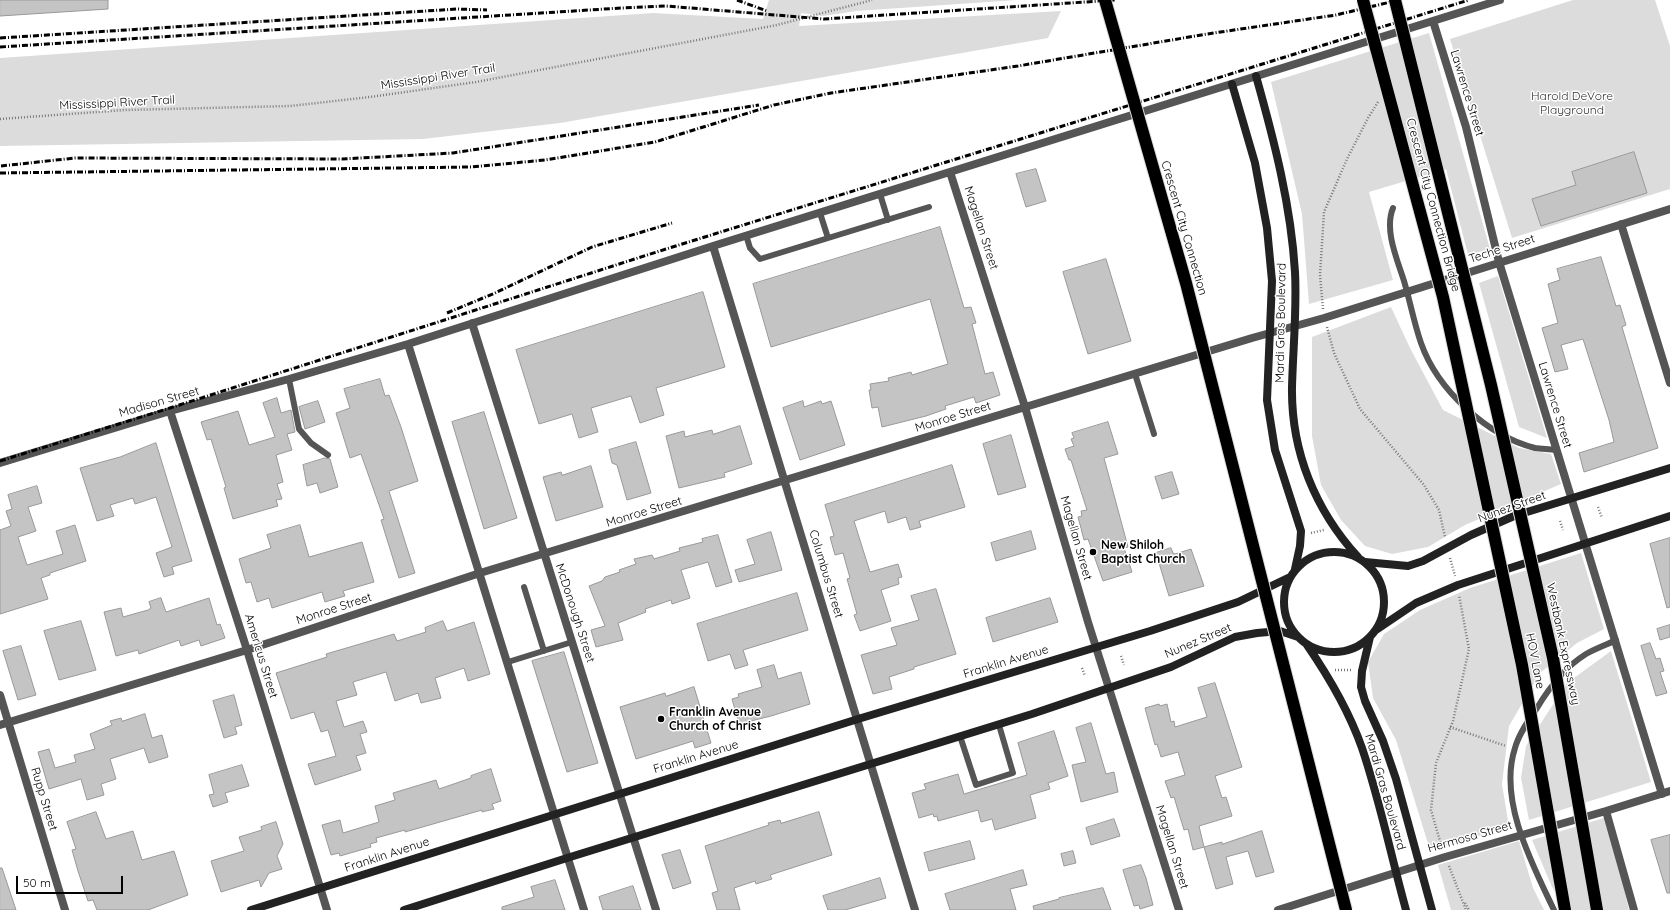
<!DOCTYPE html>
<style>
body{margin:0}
#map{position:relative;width:1670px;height:910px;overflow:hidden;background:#fff;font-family:Quicksand,sans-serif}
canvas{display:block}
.scale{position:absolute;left:16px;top:876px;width:107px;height:18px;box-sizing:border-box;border:2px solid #000;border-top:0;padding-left:5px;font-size:12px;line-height:14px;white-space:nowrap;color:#000;-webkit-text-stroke:3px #fff;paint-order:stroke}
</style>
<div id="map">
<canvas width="1670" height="910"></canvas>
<div class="scale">50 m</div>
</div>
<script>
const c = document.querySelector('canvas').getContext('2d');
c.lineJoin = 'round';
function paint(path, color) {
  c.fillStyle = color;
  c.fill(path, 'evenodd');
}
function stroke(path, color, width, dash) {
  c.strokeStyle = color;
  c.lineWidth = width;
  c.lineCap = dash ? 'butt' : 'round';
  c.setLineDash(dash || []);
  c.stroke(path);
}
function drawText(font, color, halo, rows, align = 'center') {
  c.font = font + ' Quicksand,sans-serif';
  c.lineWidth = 3;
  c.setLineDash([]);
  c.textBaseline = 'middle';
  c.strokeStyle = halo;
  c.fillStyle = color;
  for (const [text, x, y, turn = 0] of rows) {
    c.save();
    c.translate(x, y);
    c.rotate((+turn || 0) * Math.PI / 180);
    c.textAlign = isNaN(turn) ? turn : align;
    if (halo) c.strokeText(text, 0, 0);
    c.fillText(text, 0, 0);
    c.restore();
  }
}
const green = new Path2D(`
 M769,0H1017L857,11L823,16L801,13L799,26L1061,11L1048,38L560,123L423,139L0,146V58L653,13L763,19Z
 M1573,0H1655L1670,46V189L1512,238L1450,39Z
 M1429,33L1490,249L1468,255L1446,169L1369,192L1393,280L1309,304L1302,214L1271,82Z
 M1498,276L1547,438L1519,427L1479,283Z
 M1391,307L1410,348L1443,410L1519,448L1551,454L1561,484L1465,525L1428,547L1392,554L1365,546L1341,520L1321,485L1312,436V337Z
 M1581,553L1604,629L1577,643L1540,673L1509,726L1502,784L1509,827L1430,850L1396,740L1373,698L1368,662L1384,634L1420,610L1470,588Z
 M1611,651L1651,782L1529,820L1521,778L1526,746L1567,683Z
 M1607,817L1629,910H1569L1552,887L1532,840Z
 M1519,841L1533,888L1544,910H1451L1438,865Z`);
const building = new Path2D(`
 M0,0H108V9L0,16Z
 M1634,152L1647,193L1541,226L1532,199L1576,185L1572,172Z
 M1036,169L1046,201L1026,207L1016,174Z
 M940,227L964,308L971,307L976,323L972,324L985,374L993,372L1000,395L976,403L974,397L945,406L946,409L926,416L882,427L878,407L872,408L869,390H871L870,384L889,381L888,378L911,372L912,375L948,364L930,299L771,347L753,284Z
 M1601,257L1616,306L1620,305L1626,325L1622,327L1658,448L1584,472L1579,453L1614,442L1609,420L1583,339L1561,345L1568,369L1555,372L1542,328L1558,323L1548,284L1560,280L1557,269Z
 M1106,259L1131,341L1088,354L1063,272Z
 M703,292L725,367L656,388L664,415L640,423L631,396L591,408L598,432L579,438L572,414L539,424L516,350Z
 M380,379L385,396L389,395L401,427L418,481L389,491L415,573L399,578L381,520L384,519L361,454L350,458L336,413L350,408L344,389Z
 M277,398L281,413L291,410L295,432L287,434L292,450L276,455L283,482L277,484L282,499L276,500L278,506L233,519L224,488L226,487L211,439L207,440L201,422L238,411L249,445L275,437L263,403Z
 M318,401L325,422L305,429L299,407Z
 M803,401L804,407L821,401L822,404L831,401L845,445L800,460L783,408Z
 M484,412L517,518L484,529L452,422Z
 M1108,422L1118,454L1104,458L1128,547L1124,548L1132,572L1103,581L1088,539L1084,540L1078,517L1082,516L1081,511L1087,510L1071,460H1069L1065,449L1074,446L1071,439L1074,438L1072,433Z
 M740,426L752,464L724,473L725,477L679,488L666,436L684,431L685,437L712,430L713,434Z
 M1011,435L1026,487L998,495L983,444Z
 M636,442L651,493L627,500L617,465L612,463L609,450Z
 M156,443L192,561L172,567L174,574L164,577L156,553L172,547L156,497L135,504L133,498L110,505L114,516L97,521L80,468L120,457Z
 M325,458L330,459L338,487L320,493L317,483L307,486L303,465Z
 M952,465L965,507L919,521L921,527L910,530L906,517L888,523L885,511L854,521L870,572L898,564L902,577L898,578L899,584L881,590L891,621L860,631L854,615L857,614L847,579L850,578L843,553L835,555L830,537L834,536L825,505Z
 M591,466L603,507L556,521L543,477L561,472L562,475Z
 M1172,472L1179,494L1162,499L1155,477Z
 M37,486L42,503L28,507L36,531L18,537L27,565L63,554L56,531L75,525L86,561L50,573V575L41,578L48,599L0,614V530L11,526L6,511L12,509L8,495Z
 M300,525L309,557L362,542L374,582L343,591L345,596L325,602L322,592L272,608L269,598L257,602L251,582L246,583L239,559L271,548L267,535Z
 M1031,531L1036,549L996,561L991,543Z
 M771,532L782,570L739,582L735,570L755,564L747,540Z
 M718,535L732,582L716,587L708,562L681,570L690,598L672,604L671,600L645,609L646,612L618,623L623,640L596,647L591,630L605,626L589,586L602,581L605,577L620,572L619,570L636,564L634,559L652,555L654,559L680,551L679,548L703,542L702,539Z
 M1670,538V607L1667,608L1650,544Z
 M1171,548L1173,553L1175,554L1191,549L1204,586L1169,596L1156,553Z
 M936,589L956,654L914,667V669L889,677L892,689L873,694L861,655L897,645L891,628L919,620L911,596Z
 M797,593L808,630L743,650L748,665L735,669L730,654L708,661L697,624Z
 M161,598L166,612L209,598L217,625L220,624L225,638L201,646L199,640L181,646L179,640L139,654L138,650L116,656L104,612L121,608L123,617L148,610L151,608L149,602Z
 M1050,598L1058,622L993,642L986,618Z
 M81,621L96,670L59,680L44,631Z
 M443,621L447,631L474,622L490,674L468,681L464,668L435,678L441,698L421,703L418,693L395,701L386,672L353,682L357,695L336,701L344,727L363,721L367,732L360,734L366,753L356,756L361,770L315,785L308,764L336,756L328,730L321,732L314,712L291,719L276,673L327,657L326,654L394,634L397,641L426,632L425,628Z
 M1670,625V637L1660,640L1657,629Z
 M1650,643L1656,659L1660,658L1664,671L1660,672L1667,693L1656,696L1641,646Z
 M21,646L36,695L18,700L3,651Z
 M564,652L598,763L567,772L532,661Z
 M774,665L778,679L801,672L810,704L771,716L739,724L732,699L739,697L738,694L762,687L757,670Z
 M1215,683L1242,767L1215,776L1222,798L1226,797L1232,816L1199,826L1204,847L1193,850L1188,829L1184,830L1174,797L1171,798L1165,781L1185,775L1178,752L1161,757L1157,744L1155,745L1145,708L1159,704L1160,706L1167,704L1171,722L1174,721L1175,727L1207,717L1198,688Z
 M694,687L711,743L695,748L693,741L636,759L620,707L665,693L666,696Z
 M234,695L242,725L235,727L237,734L224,738L213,701Z
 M145,714L152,738L162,735L168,757L149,763L144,748L110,759L116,779L101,784L104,795L87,800L81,779L49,789L38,752L49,749L55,768L76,762L74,755L95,749L90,734L112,725L110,721L121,718L122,721Z
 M1091,723L1106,774L1114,772L1118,792L1081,802L1072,765L1086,762L1076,728Z
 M1054,731L1068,776L1048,783L1050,789L1030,795L1036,818L995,830L992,819L981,822L978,810L938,821L937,816L934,817L933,814L919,818L912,793L926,789L924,784L958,774L964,794L1027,775L1018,743Z
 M242,765L249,786L225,793L228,802L213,807L209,795L214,794L209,775Z
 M491,769L501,801L492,804L494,809L482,812V810L405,832V830L376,838L377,842L370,844L371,847L340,856L339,853L331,855L322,825L340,820L343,833L379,822L375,806L395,800L393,793L436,780L439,789L471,778V776Z
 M96,812L106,839L133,831L142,860L174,851L188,895L148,910H97L93,900L88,901L78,871L72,850L76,849L67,822Z
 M819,812L832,855L770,875L772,879L756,884L755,881L734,888L740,910H717L712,893L718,891L705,846L769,825L768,823L780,820L781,823Z
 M1114,819L1120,836L1091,845L1086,828Z
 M276,822L283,844L277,856L282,869L269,873L261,887L259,880L221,892L211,861L244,851L239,837L262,830L261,827Z
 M1262,831L1274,872L1256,877L1248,851L1226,857L1233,884L1216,889L1204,847L1222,842V844Z
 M1670,835V893H1667L1651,840Z
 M970,841L975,859L929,871L924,853Z
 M680,850L691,883L673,889L662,855Z
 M1073,851L1076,863L1064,866L1061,854Z
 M1141,865L1146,878L1153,905L1140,909L1139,905L1134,906L1123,870Z
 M0,868H2L16,910H0Z
 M1023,870L1027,885L1010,889L1016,910H950L945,894Z
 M880,878L886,898L845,910H828L823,896Z
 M555,880L565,910H502V907L534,897L531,887Z
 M633,886L641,910H603L599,897Z
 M1103,888L1111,910H1034L1033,906L1059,899V898Z`);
const path = new Path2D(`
 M0,119L125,110L290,106L370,97L476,82L777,25L872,0
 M1323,309L1320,275L1324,212L1347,159L1368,118L1378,102
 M1327,327L1334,353L1360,409L1424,485L1439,510L1445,537
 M1598,507L1602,518
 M1560,521L1563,530
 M1311,533L1324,530
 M1450,558L1455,576
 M1121,656L1124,665
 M1082,668L1085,676
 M1335,670H1351
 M1450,727L1506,746
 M1442,848L1431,810L1436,763L1453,721L1469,649L1459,595
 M1449,866L1466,910
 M1465,903L1469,910`);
const lane = new Path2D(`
 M880,194L888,220
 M1393,208C1384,230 1397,259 1404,281C1410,301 1414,323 1421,343C1437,389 1487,436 1535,448C1542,449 1549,449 1556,450
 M820,213L828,238
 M746,235L750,248L760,259L929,207
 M1135,374L1154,434
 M289,379L299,429L311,443L328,455
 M524,587L544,651
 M508,662L572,642
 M960,736L976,785L1013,773L999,725
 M1554,910C1532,864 1498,800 1515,748C1519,733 1529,720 1537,708C1549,688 1565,667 1586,654C1595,649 1606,645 1616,640`);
const street = new Path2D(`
 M1433,21L1466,127L1499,262L1662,794
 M950,172L1025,407L1088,622L1179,910
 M1621,224L1670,383
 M713,246L915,910
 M472,323L656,910
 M408,344L584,910
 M170,411L247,650L327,910
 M0,463L170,411L289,379L408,344L713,246L1500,0
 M0,695L65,910
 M0,725L247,650L480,573L1252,338L1324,318L1670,209
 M1606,811L1634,910
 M1278,910L1445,857L1606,811L1670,791`);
const secondary = new Path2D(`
 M1256,76C1274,140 1291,205 1295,272C1297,310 1293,348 1292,387C1291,451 1315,510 1358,557
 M1232,84L1255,163L1267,228L1272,281L1267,400L1275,450L1301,531L1300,546L1295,569
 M1284 602a50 50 0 1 1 100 0a50 50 0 1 1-100 0Z
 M1365,562L1408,566L1423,561L1471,535L1514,516L1670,468
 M1376,630L1416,603L1458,585L1670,516
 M1370,637L1362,671L1361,687L1365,701L1383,741L1396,779L1432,910
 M1307,645C1329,677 1349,711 1362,748C1380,801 1391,856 1406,910
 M251,910L858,719L1150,631L1238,602L1290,577
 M404,910L567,858L1032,714L1171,667L1235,637L1257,633L1280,631L1298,637`);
const rail = new Path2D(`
 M737,0L767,11
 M0,38L457,9L487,10
 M0,47L621,8L666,6L824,19L1116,0
 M1,166L75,158L342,159L453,153L759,105
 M0,173L471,167L545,160L655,142L774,105L831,93L1018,66L1207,34L1336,15L1399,0
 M447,313L495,293L592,247L672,223
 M0,461L170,408L666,249L1469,0`);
const highwayBridge = new Path2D(`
 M1105,0L1186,283L1346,910
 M1363,0L1443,297L1522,665L1565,910
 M1395,0L1491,385L1553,658L1597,910`);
const markers = [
 [1093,552,4,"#000"],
 [661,719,4,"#000"]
];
const streetNames = [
 ["Mississippi River Trail",438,77,-9],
 ["Lawrence Street",1467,93,73],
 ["Mississippi River Trail",117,103,-3],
 ["Crescent City Connection Bridge",1433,205,75],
 ["Magellan Street",981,228,72],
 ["Crescent City Connection",1184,228,74],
 ["Teche Street",1502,249,-18],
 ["Mardi Gras Boulevard",1281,323,-89],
 ["Madison Street",159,402,-16],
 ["Lawrence Street",1555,405,73],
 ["Monroe Street",953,417,-17],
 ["Nunez Street",1512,507,-20],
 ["Monroe Street",644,512,-17],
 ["Magellan Street",1076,538,74],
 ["Columbus Street",826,574,73],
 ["Monroe Street",334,609,-18],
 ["McDonough Street",575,613,72],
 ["Nunez Street",1198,641,-23],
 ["Westbank Expressway",1563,644,78],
 ["Americus Street",261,656,73],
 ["HOV Lane",1535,661,79],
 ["Franklin Avenue",1006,662,-17],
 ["Franklin Avenue",696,757,-17],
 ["Mardi Gras Boulevard",1385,792,74],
 ["Rupp Street",44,799,73],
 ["Hermosa Street",1470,837,-16],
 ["Magellan Street",1172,847,73],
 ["Franklin Avenue",387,855,-18]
];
const parkNames = [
 ["Harold DeVore",1572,96],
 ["Playground",1572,110]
];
const poiNames = [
 ["New Shiloh",1101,545],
 ["Baptist Church",1101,559],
 ["Franklin Avenue",669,712],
 ["Church of Christ",669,726]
];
paint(green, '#dcdcdc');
paint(building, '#c4c4c4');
stroke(building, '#999', 1);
stroke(path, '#777', 2.5, [1, 2]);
stroke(lane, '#555', 6);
stroke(street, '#555', 8);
stroke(secondary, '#222', 8);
stroke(rail, '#000', 3, [6, 2, 1, 2]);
stroke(highwayBridge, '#dbdbdb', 14, []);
stroke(highwayBridge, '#000', 12);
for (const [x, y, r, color] of markers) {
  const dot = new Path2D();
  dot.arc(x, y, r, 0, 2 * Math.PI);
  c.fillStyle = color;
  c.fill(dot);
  stroke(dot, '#fff', 1.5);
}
drawText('12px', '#000', '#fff', streetNames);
drawText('12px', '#333', '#fff', parkNames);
drawText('bold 12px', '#000', '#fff', poiNames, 'left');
</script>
